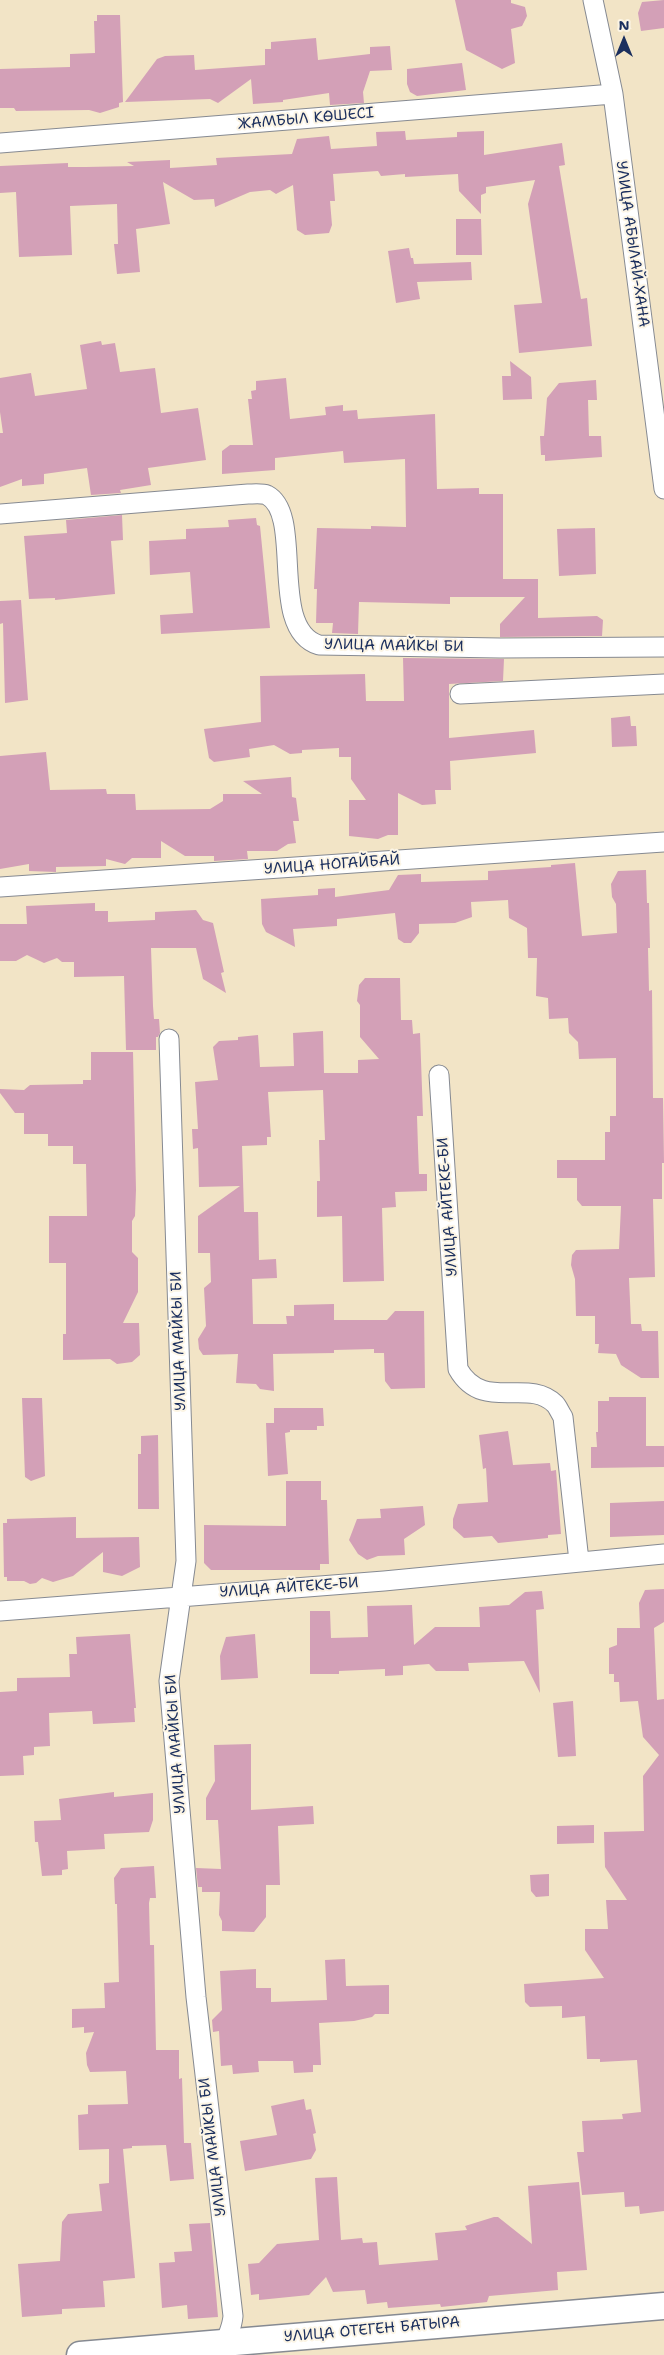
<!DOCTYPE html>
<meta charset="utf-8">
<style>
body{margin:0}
#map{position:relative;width:664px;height:2355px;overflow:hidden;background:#f2e4c6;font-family:"Shantell Sans",sans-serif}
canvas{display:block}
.north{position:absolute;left:599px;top:15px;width:50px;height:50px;-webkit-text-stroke:4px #fcf5e5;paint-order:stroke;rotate:0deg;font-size:14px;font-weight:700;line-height:20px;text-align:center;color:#1b2f5e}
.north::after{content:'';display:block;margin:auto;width:18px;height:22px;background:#1b2f5e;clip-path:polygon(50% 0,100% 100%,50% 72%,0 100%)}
</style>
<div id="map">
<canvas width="664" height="2355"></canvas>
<div class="north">N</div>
</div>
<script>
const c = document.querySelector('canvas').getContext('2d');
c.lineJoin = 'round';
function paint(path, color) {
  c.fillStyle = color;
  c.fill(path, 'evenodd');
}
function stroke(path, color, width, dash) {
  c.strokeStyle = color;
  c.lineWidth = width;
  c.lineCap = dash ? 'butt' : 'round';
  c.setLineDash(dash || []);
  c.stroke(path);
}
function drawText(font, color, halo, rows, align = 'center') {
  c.font = font + ' "Shantell Sans",sans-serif';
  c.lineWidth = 4;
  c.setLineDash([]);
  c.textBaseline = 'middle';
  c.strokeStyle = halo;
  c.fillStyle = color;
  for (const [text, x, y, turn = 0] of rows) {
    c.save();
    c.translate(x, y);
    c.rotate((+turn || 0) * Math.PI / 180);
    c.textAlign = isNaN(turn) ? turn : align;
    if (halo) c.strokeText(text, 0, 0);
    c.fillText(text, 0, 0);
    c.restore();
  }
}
const building = new Path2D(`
 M455,0H511V3L525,7L527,16L522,26L511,29L515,63L502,69L466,50Z
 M664,0V28L641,31L638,13L642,2Z
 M97,15H120L123,102L119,103V107L100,113L89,110L16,111L14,108H0V69L70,67V54L95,53L94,21H97Z
 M316,38L318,60L370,54V47L390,46L392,70L370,71L363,92L364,103L330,105L329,93L283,100V102L253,104L251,79L218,103L210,99L125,102L157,59L165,56L194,55L195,70L265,65V49H271V42Z
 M462,63L466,90L417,96L410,92L407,84V69Z
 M405,131L406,140L457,137V132L484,131V155L562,143L565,165L559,166L581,299L587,298L592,346L519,353L514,305L542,303L528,204L535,180L486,187V193L481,195V214L459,191L458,174L405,177V174L381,176L378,171L333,174L335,201H330L332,225L329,233L305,235L297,230L293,185L276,194L270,190L250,192L215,207L214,199L194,200L163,182L170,224L136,229L140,272L117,274L114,244H118L117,204L70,206L72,255L19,257L16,192L0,193V166L68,163V167H86L134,166L127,162L170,160V168L217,165L216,158L292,154L297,139L329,136L331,149L377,146L376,132Z
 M456,219H481L482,255H456Z
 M409,248L411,258H413L414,264L471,262L472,280L417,282L420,299L396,303L388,251Z
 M101,341L102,345L115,343L120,372L155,368L161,413L198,408L206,460L148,468L151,485L120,490L121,493L91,495L87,468L44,474V484L22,486V479L0,487V433H3L0,412V378L31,373L35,396L87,389L80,345Z
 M510,361L531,377L532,399L503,400L502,376H511Z
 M286,378L290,419L326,415L325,407L343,405V411L357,410L358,419L435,414L437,489L479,488V494H503V579H538V618L597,616L603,620L602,636L500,637V624L525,597H450V604L359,602L358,634L332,633L333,623H316L317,589H314L317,528L371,529V526L406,527L405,459L344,463L343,451L275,458V470L222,474V451L230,445H253L248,399H252L251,391L256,390V381Z
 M596,380L597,400H588L589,436H601L602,457L545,461V455H541L540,436H544L547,398L559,383Z
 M122,515L123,540L111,541L115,594L55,600V598L29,599L24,536L67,533L66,520Z
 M256,518L257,525L260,526L270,628L161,634L160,615L193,613L190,572L150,575L149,541L186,539V529L229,527L228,520Z
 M595,528L596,574L559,576L557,529Z
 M21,600L28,700L5,703L3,623L0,624V601Z
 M403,658L504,659L503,681L449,684V738L534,730L536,753L450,761L451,790H435L436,804L422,805L398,793V835H388L378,839L349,836V800H366L351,779V757H339V748L302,750V753L290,754L274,745L249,749L250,757L214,762L209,758L204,729L261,722L260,676L365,674L366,701H404Z
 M630,716L631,726H636L637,746L612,747L611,718Z
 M46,752L50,790L106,789L107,794H135L136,810L210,809L223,801V794H262L243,781L291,777L292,797L296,798L299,821H293L296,843L288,844L277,851H247L248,859L214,861V856H185L161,841V858H132L125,864L106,859V866L56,867V872L29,871V864L0,869V756Z
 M575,863L582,936L617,933L616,904L612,897L611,884L618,871L646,870L647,903H649L650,948H648L649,991L652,990L653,1098H663L664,1163H662V1199H653L655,1277L629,1278L631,1324H641L642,1331H658L659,1378H641L621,1365L616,1354L598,1353L599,1344H595V1316H576L575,1279L571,1265L572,1255L576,1250L619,1249L621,1206H582L577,1200V1178H557V1160H605V1132H610V1116H616V1058L579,1059L578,1042L569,1033L568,1018L549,1019L548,998L536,996L537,958H528L527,928L509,918L508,900L471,902L472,917L455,923L419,924V933L411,943H404L398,939L395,913L337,919V926L293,929L295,947L266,932L262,924L261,899L318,895V889L335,888V897L389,890L398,875L421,874V882L488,880V871L551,867V865Z
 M95,903V911H108V922L155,920V912L196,910L203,920L213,923L224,972L221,973L226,993L203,979L196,948H151L153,1006L154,1019H159L160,1033L158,1037H156V1050H126L124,976L74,977V962H62L57,958L44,963L27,955L16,961H0V924H27L26,906Z
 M365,978H400L401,1020H412L413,1034L420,1033L423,1116H417L418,1148L419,1174H427V1191L395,1192L396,1207L382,1208L384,1281L343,1282L342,1216L317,1217V1181H320L319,1140H325L323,1090L268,1092L271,1137H267V1145L242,1146L244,1212H258L259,1260L276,1259L277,1278L252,1279L253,1324H287L286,1316H294V1305L334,1304V1320H387L395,1311H424L425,1388L391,1389L385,1381L384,1353H374V1349L334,1350V1353L273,1354L274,1391L260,1389L256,1384L236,1383L238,1354L203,1355L199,1349L198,1339L206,1326L204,1288L211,1282L210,1253H198V1216L240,1186L199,1187L198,1148L193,1149L192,1129H198L195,1082L218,1080L213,1047L219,1041L238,1040V1037L258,1035L260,1067L294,1066L293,1033L323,1031L324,1073H358V1060L379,1059L360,1037V1005L357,1001L359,985Z
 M91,1052H133L136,1190L135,1216L132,1221V1252L138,1258V1292L123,1323H139L140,1355L132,1362L117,1364L110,1359L63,1360V1334H66V1263H49V1216H87L86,1164H73V1146H48V1134H24V1113H15L0,1093V1089L24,1090L30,1085L83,1084V1080H91Z
 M609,1397H646V1446H664V1467L591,1468V1447H597L596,1432H598V1401H609Z
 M22,1398H42L45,1476L31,1481L25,1477Z
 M274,1408H323L324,1426H317V1430H290V1432L285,1433L288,1474L268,1476L266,1423H274Z
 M508,1431L513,1465L550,1463L551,1471L556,1470L561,1534L548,1535V1538L498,1543L492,1536L464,1538L453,1528V1519L458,1504L488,1502L486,1468L483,1469L479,1435Z
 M158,1435L159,1509H138V1454H141V1436Z
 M286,1481H321V1500H327L329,1564H320V1570H211L204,1563V1525L286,1526Z
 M664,1501V1535L610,1537V1503Z
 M423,1506L425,1525L404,1539L405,1555L378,1556L367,1560L358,1554L349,1540L357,1519L381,1518L380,1509Z
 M76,1517V1538L139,1537L140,1567L122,1576L103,1572V1552L73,1576L53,1582L42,1578L36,1583L30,1584L24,1581H7V1577H4L3,1523H7V1519Z
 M664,1589V1622L654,1628L657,1700L664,1699V2211L640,2214L639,2206L625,2207L624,2192L582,2195L577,2152H584L582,2121L623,2119L622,2114L641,2112L637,2060L600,2062V2059H587L585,2016L562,2018V2006L530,2007L525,2002L524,1984L604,1978L585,1950V1929H608L606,1900H627L605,1867L604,1832L644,1831L643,1776L659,1755L643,1737L638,1701L620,1702L619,1682H614V1674H609V1648L617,1645V1628H640L639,1603L645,1590Z
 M542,1591L544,1609L536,1610L540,1693L524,1661L468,1663L469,1671H436L429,1664L403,1666V1675L385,1676V1669L339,1671V1674H310V1611H330L331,1638L368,1637L367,1606L412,1605L414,1645L435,1627H480L479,1607L509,1605L525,1592Z
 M130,1634L136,1708H134L135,1722L93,1724L92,1711L49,1713L50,1746L34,1747V1755L23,1756L24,1775L0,1776V1692L17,1691V1678L70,1677L69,1654H77L76,1637Z
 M255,1634L258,1678L221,1680L220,1656L226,1637Z
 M573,1701L576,1756L558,1757L553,1703Z
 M251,1744V1810L313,1806L314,1824L278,1826L280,1885H266V1917L254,1932L222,1931V1921L219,1915L220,1892H202V1887H198L196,1868L221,1869L218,1820H206V1798L215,1781L214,1745Z
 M114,1792V1797L153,1793V1820L149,1832L104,1834L105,1849L67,1851L68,1869L62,1870V1875L42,1876L38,1842H35L34,1821L61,1820L59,1799Z
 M594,1825V1843L557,1844V1826Z
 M154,1866L156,1898H150L149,1903L150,1945H154L156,2050H179V2079L182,2078L184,2143H191L194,2179L170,2181L166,2145L132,2146V2148L123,2149L135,2278L103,2281L105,2307L62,2309V2314L22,2317L18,2264L60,2261L62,2222L68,2214L102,2211L99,2184L109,2183V2149L79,2150L78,2115L88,2114V2105L128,2104L126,2071L90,2072L87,2065L86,2053L94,2032L84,2033V2027L72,2028V2009L105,2008L104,1983L119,1982L117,1904H115L114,1878L121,1868Z
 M549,1874V1896L536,1897L531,1891L530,1875Z
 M345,1959L346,1986L389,1985V2014H375L372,2017L354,2021L319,2023L321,2065H313V2072L294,2073L293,2061H258L259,2072L233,2074L232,2065L221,2066L219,2031L213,2032L212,2020L222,2010L220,1971L256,1969V1988H271V2002L327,2000L325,1960Z
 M304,2099L306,2110L311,2109L316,2133L313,2134L316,2150L311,2159L245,2171L240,2141L277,2135L271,2106Z
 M337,2177L341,2240L362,2238L363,2243L377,2242L379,2265L438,2260L435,2233L467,2230L465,2226L494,2217H498L532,2244L528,2186L579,2182L587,2270L557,2272L558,2290L489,2296L487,2302L441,2307L440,2304L388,2308L387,2302L367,2304L365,2290L333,2292L326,2277L309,2295L259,2300V2294L251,2295L248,2264L259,2263L277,2244L319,2240L315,2178Z
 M210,2223L218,2317L188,2319L187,2305L162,2308L159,2263L175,2262L174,2252L192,2251L189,2224Z`);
const street = new Path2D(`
 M593,0L613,94L664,489
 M0,143L613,94
 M0,514L248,494C253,494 262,493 267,495C305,515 267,629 319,645L500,648L664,647
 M460,694L664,684
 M0,887L664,842
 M169,1039L186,1561L169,1681L196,1997L233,2316C232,2331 224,2339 225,2351
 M439,1075L458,1369C483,1413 528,1377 555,1404C558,1407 560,1413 563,1417L579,1561
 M0,1611L384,1581L664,1554`);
const secondary = new Path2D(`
 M80,2355L664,2306`);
const streetNames = [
 ["ЖАМБЫЛ КӨШЕСІ",306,119,-5],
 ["УЛИЦА АБЫЛАЙ-ХАНА",632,244,82],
 ["УЛИЦА МАЙКЫ БИ",394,646,1],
 ["УЛИЦА НОГАЙБАЙ",332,865,-4],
 ["УЛИЦА АЙТЕКЕ-БИ",448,1207,-94],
 ["УЛИЦА МАЙКЫ БИ",179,1341,-92],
 ["УЛИЦА АЙТЕКЕ-БИ",289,1588,-4],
 ["УЛИЦА МАЙКЫ БИ",176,1744,-94],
 ["УЛИЦА МАЙКЫ БИ",213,2147,-97],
 ["УЛИЦА ОТЕГЕН БАТЫРА",372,2330,-5]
];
paint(building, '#d3a0b7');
stroke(street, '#868a92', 21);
stroke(secondary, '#868a92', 29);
stroke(street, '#fff', 19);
stroke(secondary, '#fff', 26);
drawText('15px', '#1b2f5e', '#fcf5e5', streetNames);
</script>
